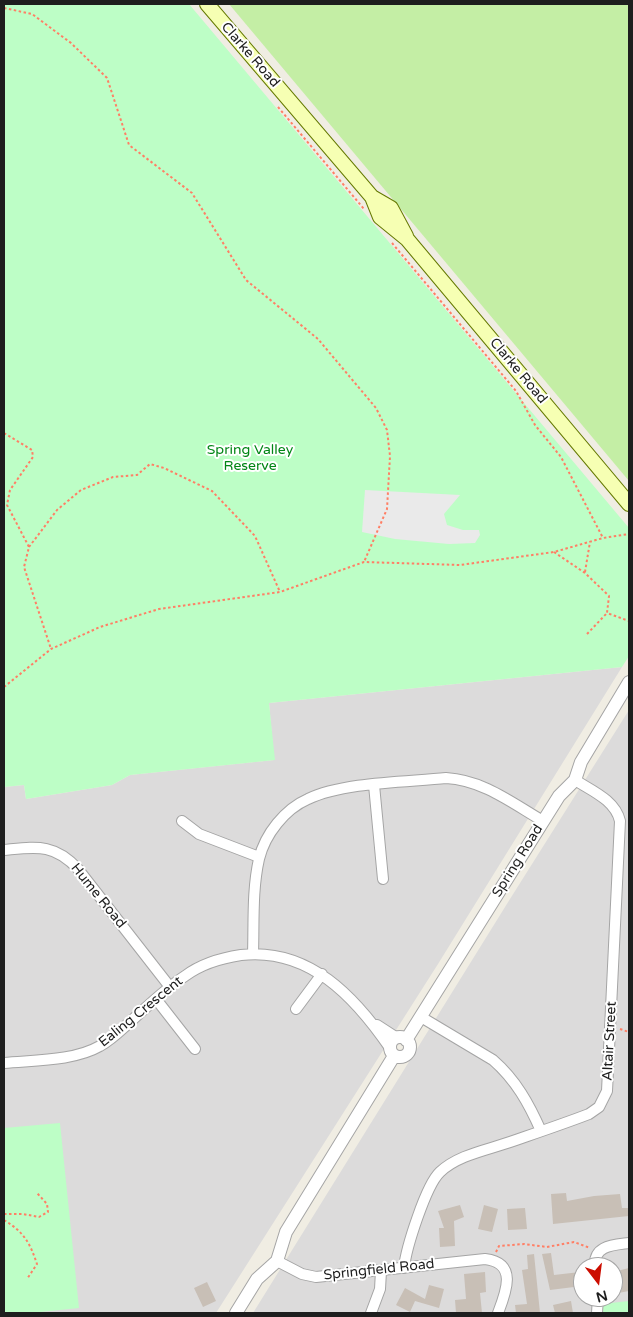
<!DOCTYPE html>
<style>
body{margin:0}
#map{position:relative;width:633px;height:1317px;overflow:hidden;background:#f0ede3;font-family:"Varela Round",sans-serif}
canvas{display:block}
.frame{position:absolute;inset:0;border:5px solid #1e1e1e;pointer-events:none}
.north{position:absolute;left:573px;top:1257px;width:50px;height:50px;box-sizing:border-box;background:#fff;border:1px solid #a5a5a5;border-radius:50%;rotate:165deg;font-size:14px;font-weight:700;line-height:20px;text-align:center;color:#1e1e1e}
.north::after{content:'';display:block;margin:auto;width:18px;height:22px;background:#cc0d00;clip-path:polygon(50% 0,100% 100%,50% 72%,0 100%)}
</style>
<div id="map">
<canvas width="633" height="1317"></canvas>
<div class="frame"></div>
<div class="north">N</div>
</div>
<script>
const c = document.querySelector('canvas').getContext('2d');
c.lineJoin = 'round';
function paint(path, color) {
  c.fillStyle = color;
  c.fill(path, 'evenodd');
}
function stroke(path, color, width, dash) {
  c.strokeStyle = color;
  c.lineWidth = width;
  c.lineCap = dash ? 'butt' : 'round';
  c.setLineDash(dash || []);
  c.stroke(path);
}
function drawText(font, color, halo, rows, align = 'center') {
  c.font = font + ' "Varela Round",sans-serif';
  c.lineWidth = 4;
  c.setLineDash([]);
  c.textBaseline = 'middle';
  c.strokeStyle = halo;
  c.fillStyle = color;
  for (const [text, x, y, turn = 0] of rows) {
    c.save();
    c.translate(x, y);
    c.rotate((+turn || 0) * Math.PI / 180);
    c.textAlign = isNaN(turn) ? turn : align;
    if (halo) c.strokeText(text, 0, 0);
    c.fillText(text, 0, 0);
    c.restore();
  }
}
const residential = new Path2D(`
 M622,667L438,964L216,1313H4V787L24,785L26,799L112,785L130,775L274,760L269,703Z
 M629,710V1313H253L510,899ZM583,1267H613V1297H583Z`);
const grass = new Path2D(`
 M229,4H629V481Z`);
const park = new Path2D(`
 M4,4H189L629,528V656L622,667L269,703L275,760L130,775L112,785L26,799L24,785L4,787Z
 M60,1123L79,1308L31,1313H4V1128Z
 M629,1301V1313H601L602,1304Z`);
const parking = new Path2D(`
 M365,490L460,495L444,514L447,525L463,530H479L480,535L475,543L449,544L395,539L362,532Z`);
const building = new Path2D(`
 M566,1193L567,1201L594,1196L620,1194L622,1208H629V1216L553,1224L551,1194Z
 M460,1205L464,1217L454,1221L455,1246L440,1247L439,1228H444L438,1211Z
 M484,1205L498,1209L492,1232L478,1229Z
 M525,1208L527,1229L508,1230L507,1209Z
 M551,1253L554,1275L580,1272L582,1286L550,1290L542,1254Z
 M534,1254L540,1313H516L515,1305L527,1304L522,1270L528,1269L527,1255Z
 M629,1268V1291L613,1294V1272Z
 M485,1272L486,1292L480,1293L482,1313H456L455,1300L466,1299L464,1274Z
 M207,1282L216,1301L203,1307L194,1288Z
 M429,1285L444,1289L439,1308L415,1301L410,1312L396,1305L405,1288L425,1299Z
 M571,1301L573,1313H555L553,1305Z`);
const path = new Path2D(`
 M4,8L32,14L71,43L107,78L129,145L192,193L246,280L318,339L376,408L387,430L390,456L387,509L364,562
 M278,107L364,209
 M392,243L516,391L535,425L561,457L603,538
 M4,433L32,450L33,457L10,490L7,505L29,547L24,567L51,649
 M29,547L57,510L81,490L113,477L137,475L150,464L164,468L212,491L255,536L280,592
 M554,552L585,573L609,596L607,613L629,621
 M585,572L590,542
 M587,634L607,613
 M4,687L51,649L100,627L159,609L280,592L364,562L460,565L554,552L603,538L629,534
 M620,1029L629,1032
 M4,1214H23L39,1217L48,1212L47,1204L37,1193
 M4,1220C24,1232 30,1243 37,1264L27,1279
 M496,1252L499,1246L524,1244L547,1247L574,1242L590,1248`);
const minor = new Path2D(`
 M374,785L383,879
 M182,821L199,834L259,857
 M4,850C36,847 54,843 78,869L170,987
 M253,954C254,923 252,890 259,859C265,834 285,809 308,799C343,782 407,782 446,778C483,780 512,803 543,821
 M156,999L195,1049
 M296,1009L322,974
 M421,1017L493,1060C516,1080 529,1104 541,1131
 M377,1025L397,1038
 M4,1063C34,1060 74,1061 100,1046C111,1040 120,1031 130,1022C148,1006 165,989 185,976C201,964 221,958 241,955C309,947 355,997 390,1048
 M277,1261L302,1274L316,1277L485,1259C518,1263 506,1292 498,1313
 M595,1267C593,1245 614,1245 629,1243
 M404,1268C406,1248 426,1185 440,1172C458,1155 487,1150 510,1142C536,1133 563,1124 589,1114L599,1107L607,1091L620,821C615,800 592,791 575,780
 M371,1313L380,1289L381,1271
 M597,1313L598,1297`);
const tertiary = new Path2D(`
 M390 1047a10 10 0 1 1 20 0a10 10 0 1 1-20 0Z
 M406,1040L559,796L575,780L581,762L629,682
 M236,1313L257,1279L277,1261L286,1232L394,1056`);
const secondary = new Path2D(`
 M207,4L372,197L391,208L406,236
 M372,197L380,217L407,239L629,504`);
const streetNames = [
 ["Clarke Road",250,55,49],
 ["Clarke Road",518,371,50],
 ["Spring Road",518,861,-58],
 ["Hume Road",98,896,51],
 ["Ealing Crescent",141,1012,-39],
 ["Altair Street",610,1041,-87],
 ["Springfield Road",379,1270,-6]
];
const parkNames = [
 ["Spring Valley",250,450],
 ["Reserve",250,466]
];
paint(residential, '#dcdbdb');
paint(grass, '#c4eea5');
paint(park, '#bdfec6');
paint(parking, '#eaeaea');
paint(building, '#c8bfb6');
stroke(minor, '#a5a5a5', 12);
stroke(tertiary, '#a5a5a5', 14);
stroke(secondary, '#657a00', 16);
stroke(path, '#ff7f65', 2, [2.5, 2.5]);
stroke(minor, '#fff', 10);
stroke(tertiary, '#fff', 12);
stroke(secondary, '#f6ffb3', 14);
drawText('14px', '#1e1e1e', '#fff', streetNames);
drawText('14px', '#028616', '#fff', parkNames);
</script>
